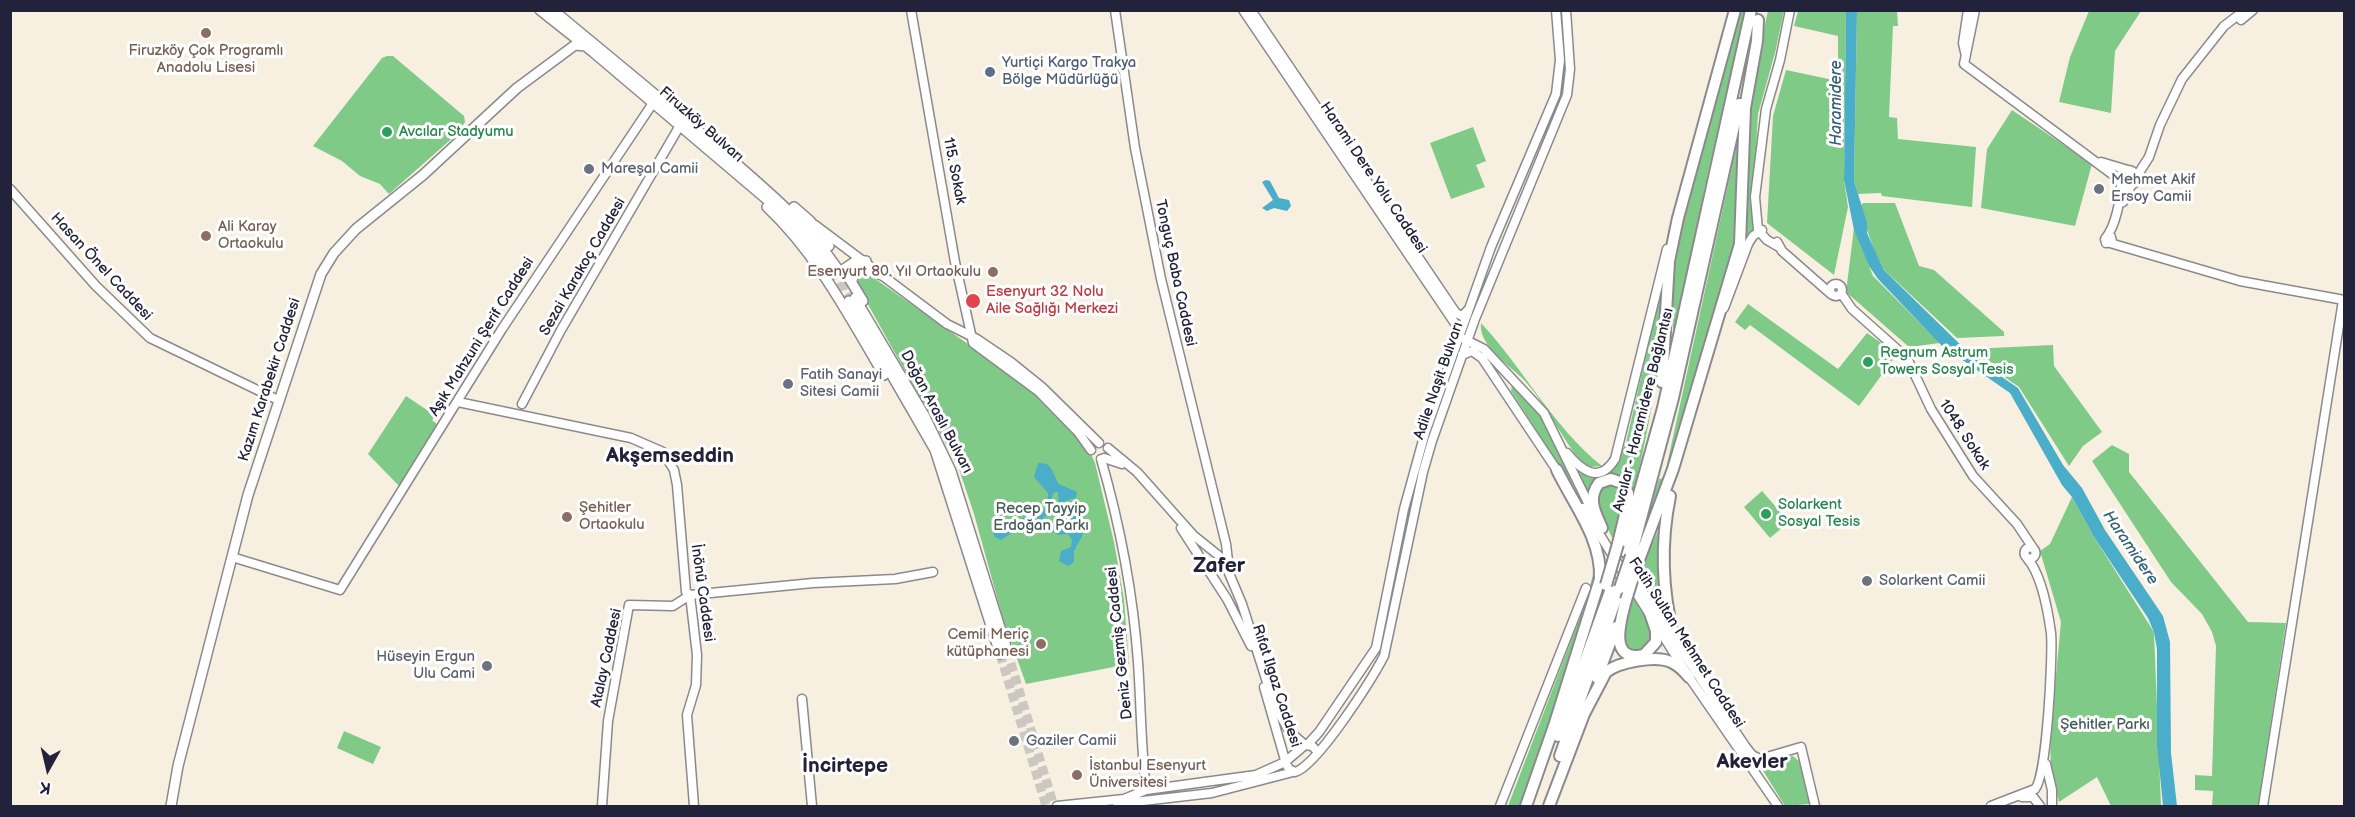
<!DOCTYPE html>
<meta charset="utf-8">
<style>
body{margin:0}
#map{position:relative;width:2355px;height:817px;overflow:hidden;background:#f7f0e1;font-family:"Balsamiq Sans",sans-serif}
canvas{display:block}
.frame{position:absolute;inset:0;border:12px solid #22223b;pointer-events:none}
.north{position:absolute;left:18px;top:739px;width:60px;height:60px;-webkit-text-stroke:4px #fff;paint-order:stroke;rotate:188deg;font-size:16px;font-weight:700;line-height:24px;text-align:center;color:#22223b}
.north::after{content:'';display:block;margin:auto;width:21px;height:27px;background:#22223b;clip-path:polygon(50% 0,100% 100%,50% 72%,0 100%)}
</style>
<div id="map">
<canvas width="2355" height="817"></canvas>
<div class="frame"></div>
<div class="north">K</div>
</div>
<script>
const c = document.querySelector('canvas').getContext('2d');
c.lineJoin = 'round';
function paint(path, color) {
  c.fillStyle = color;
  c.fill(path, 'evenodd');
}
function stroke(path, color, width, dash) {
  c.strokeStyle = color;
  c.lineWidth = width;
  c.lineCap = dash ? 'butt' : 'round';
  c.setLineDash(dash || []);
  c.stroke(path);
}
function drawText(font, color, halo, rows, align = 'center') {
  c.font = font + ' "Balsamiq Sans",sans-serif';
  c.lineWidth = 6;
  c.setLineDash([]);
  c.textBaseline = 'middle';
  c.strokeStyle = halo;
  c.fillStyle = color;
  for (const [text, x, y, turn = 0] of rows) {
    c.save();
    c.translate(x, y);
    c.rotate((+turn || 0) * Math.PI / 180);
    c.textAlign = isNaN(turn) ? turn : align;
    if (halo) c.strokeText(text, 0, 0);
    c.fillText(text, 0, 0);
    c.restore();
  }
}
const green = new Path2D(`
 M1740,11H1745L1708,172L1674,334L1671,312L1676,247Z
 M1768,11H1784L1775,53L1758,114L1752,218L1754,230L1744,243L1751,86Z
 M1798,11H1846L1844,180L1848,207L1834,275L1767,223L1773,116L1786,70L1838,81V36L1794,26Z
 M1857,11H1897L1898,26H1893L1889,117L1897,118L1898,139L1976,147L1972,207L1882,196L1881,193L1858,194L1854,181Z
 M2089,11H2141L2115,51L2111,113L2059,102L2070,57Z
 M387,56H393L464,116L465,122L457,134L389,194L380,184L360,176L342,161L313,146L382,58Z
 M2012,110L2092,164L2075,226L1981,208L1987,149Z
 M1473,127L1486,161L1476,165L1485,187L1451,199L1430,143Z
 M1740,130L1739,228L1664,487L1634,559L1659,479L1664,478Z
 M1863,203H1895L1919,266L1934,270L2004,332V336L1957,338L1880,266L1859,208Z
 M1854,228L1873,276L1940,343L1909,347L1846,292Z
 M861,269L1018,379L1087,445L1095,463L1114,542L1124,599L1129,664L1026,684L1003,619L974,514L958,466L856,283L857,270Z
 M1659,298C1672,319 1642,465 1632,496L1619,479L1590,493L1585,491L1579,475L1581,473L1592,476L1611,471L1626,443Z
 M1748,304L1838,369L1867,333L1897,354L1859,406L1750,325L1745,330L1735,322Z
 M1481,323C1524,369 1553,427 1602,466L1590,467L1580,460C1558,433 1546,402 1521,377C1507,364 1478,344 1481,323Z
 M2053,345L2054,366L2102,432L2083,446L2069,466L2019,387L1978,359L1970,349Z
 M1512,385C1541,395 1564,463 1575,490L1511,391Z
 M406,396L436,416L432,420L438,425L399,486L368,454Z
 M2112,445L2129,454V472L2248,622L2286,623L2258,806H2212L2213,791L2195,790V775L2212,776L2216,646L2212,632L2202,614L2171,582L2092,461Z
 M1610,483L1619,485L1626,500L1614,542L1596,503L1601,487Z
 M1762,491L1789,522L1770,538L1744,507Z
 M2072,497L2094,537L2154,632L2161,806H2111L2097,777L2059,802L2051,771L2050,740L2061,622L2040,551L2050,544Z
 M1663,520V603L1662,609L1649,587L1642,580L1633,594L1637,577Z
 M1597,556L1599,577L1523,806H1508L1587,599L1594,570L1593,561Z
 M1632,594L1651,626L1653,641L1647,650L1630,651L1622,640Z
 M344,731L381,747L373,764L337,748Z
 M1793,756L1801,763L1810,804L1785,806L1762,769L1768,761Z`);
const water = new Path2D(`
 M1846,11H1857L1854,181L1867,223V233L1883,269L1973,357L2018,388L2063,465L2082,488L2105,530L2163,616L2170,642L2171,753L2177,806H2163L2157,744V649L2154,632L2148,618L2094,537L2072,497L2062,485L2010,393L1941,345L1878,279L1869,266L1854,230L1844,180Z
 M1266,180L1270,181L1279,198L1289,200L1291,206L1287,211L1274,208L1267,211L1262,208L1273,200L1262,182Z
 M1038,463C1054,462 1052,474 1059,484L1077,492L1076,498L1065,501L1062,508L1069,518L1074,514L1080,523L1083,534L1074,551V562L1068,566L1059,561L1061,551L1071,547L1072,540L1068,534L1058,535L1038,521L1030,529L1015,531L1001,540L995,537L991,528C998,517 1008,521 1019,521L1025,516L1032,520C1044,517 1048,504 1048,493L1034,477ZM1058,492L1059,512L1067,528L1060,531L1054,524L1042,519L1049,514L1053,493Z`);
const primaryTunnel = new Path2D(`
 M837,269L855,298
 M832,271L849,301
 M1007,650L1054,806
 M1000,654L1046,806`);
const secondary = new Path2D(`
 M911,10L955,262L973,343L1038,391L1078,432L1091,450
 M1115,10L1135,148L1161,279L1226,544L1229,569
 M1243,10L1454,322L1458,331L1456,337
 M1251,10L1456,313L1462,316L1468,310
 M1975,10L1964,64L2120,180
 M2241,20L2253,10
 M1965,52L1963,43L1968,10
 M2101,162L2128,170
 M2120 178a8 8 0 1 1 16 0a8 8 0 1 1-16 0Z
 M2135,179L2149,157L2160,125L2182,79L2224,26L2245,10
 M10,189L96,286L150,338L278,400
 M2123,202L2132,184
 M815,225L947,324L977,339L1011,362L1042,387L1099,443
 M2111,237L2112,242L2106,243L2105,239C2116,226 2121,198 2121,182
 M1777,242L1782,251L1831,294
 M2110,243L2240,281L2344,300
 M1779,247L1767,240L1758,230L1755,197L1766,109L1780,60L1790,10
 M1830 290a6 6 0 1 1 12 0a6 6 0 1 1-12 0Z
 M1841,293L1852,309L1907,358L1931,409L1973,476L2017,524L2033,548
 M1724,308L1748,244L1753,236L1762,230
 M1464,339L1484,349L1544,413L1594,515
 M1462,355L1472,351L1482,358L1560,475
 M458,402L631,438L663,452L674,470L677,485L686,592L690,595L697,655L696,685L687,715L694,806
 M522,404L561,330L679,127
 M1108,448L1137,472L1193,535L1223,559L1242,604L1275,707L1290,732L1305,745
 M1567,453C1581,470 1599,485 1615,459L1667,249
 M1104,458L1122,464
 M1101,459C1120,525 1133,594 1138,662C1141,705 1141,748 1146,790
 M1583,508L1689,677L1778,806
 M1181,528L1227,599L1251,646
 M2024.5 553a5.5 5.5 0 1 1 11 0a5.5 5.5 0 1 1-11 0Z
 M232,557L340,590L502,329L653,103
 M2027,558C2042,575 2048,611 2051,633C2053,654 2047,776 2035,789
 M1639,586L1745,746L1752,755L1760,759
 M1264,687L1285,760
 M802,699L812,806
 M1308,744L1319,732L1376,648L1404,509L1425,433L1491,247L1556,94L1560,60L1556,10
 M1760,759L1801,747L1815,806
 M1285,762L1289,769L1295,772C1317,766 1372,679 1384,656L1423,472L1432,441L1475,319L1567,95L1570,69L1566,10
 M1285,762L1305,745L1312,746L1318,752
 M2046,764L2052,790V806
 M2022,797H2033L2040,806
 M1117,804L1212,793L1293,772
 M602,806L608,721L629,605L673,606L690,595L813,583L895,579L933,572
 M1057,806L1124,799L1146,790L1256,775L1285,762
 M1500,806L1586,588
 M1991,806L2035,789
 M2263,806L2343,300`);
const primary = new Path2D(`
 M540,10L593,52L784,214L809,240L832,271
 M553,10C613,60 674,109 732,160C771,194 808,225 837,268
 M767,207C817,254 849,316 884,375
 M794,207L810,221L829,246
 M844,270L863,301
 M841,271L856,261H866
 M852,281L854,271L861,267L884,276
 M855,298L924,415L951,471L1007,650
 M849,301L935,450L1000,654
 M171,806L178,766L248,495L321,274L334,253L356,229L423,175L517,88L575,45L586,46`);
const highway = new Path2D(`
 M1662,382L1669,261L1678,218L1735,10
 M1670,496C1660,545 1662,591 1674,638
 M1602,528C1595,512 1587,499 1599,483L1611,479L1622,483L1628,493V502L1618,544
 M1623,551L1663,408L1751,10
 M1631,556L1673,398L1739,104
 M1636,568L1673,469L1740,244L1745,108L1757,41L1758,20
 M1626,600C1621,619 1607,663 1644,655L1656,642V631L1649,610
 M1597,678L1616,627
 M1558,736L1613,583
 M1560,756L1620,588
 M1526,806L1554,726L1600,579C1602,539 1574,505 1557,470
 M1549,806L1584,714L1606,672C1619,662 1655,655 1671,662C1678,665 1684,671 1689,677`);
const highwayBridge = new Path2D(`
 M1606,585L1618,544
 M1620,588L1631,556
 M1626,600L1636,568`);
const markers = [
 [206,33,6,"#8d6e63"],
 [990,72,6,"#5c6f8a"],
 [387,132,6,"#2e9e5b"],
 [589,169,6,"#6b7280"],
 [2099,189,6,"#6b7280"],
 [206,236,6,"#8d6e63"],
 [993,272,6,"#8d6e63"],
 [973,301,8,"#e0444e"],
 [1868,362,6,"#2e9e5b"],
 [788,384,6,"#6b7280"],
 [1766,514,6,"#2e9e5b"],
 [567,517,6,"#8d6e63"],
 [1867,581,6,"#6b7280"],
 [1041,644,6,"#8d6e63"],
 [487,666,6,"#6b7280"],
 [1014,741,6,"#6b7280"],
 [1077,775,6,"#8d6e63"]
];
const educationNames = [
 ["Firuzköy Çok Programlı",206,51,"center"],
 ["Anadolu Lisesi",206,68,"center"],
 ["Ali Karay",218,227],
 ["Ortaokulu",218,244],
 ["Esenyurt 80. Yıl Ortaokulu",981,272,"right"],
 ["Şehitler",579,508],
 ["Ortaokulu",579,525],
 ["Cemil Meriç",1029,635,"right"],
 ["kütüphanesi",1029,652,"right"],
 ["İstanbul Esenyurt",1089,766],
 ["Üniversitesi",1089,783]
];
const serviceNames = [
 ["Yurtiçi Kargo Trakya",1002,63],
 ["Bölge Müdürlüğü",1002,80]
];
const streetNames = [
 ["Firuzköy Bulvarı",701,125,41],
 ["115. Sokak",954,171,79],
 ["Harami Dere Yolu Caddesi",1373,178,56],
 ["Hasan Önel Caddesi",101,267,47],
 ["Sezai Karakoç Caddesi",583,267,-60],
 ["Tonguç Baba Caddesi",1175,273,78],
 ["Aşık Mahzuni Şerif Caddesi",482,337,-58],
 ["Kazım Karabekir Caddesi",270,380,-72],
 ["Adile Naşit Bulvarı",1439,381,-71],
 ["Avcılar - Haramidere Bağlantısı",1644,410,-76],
 ["Doğan Araslı Bulvarı",936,412,62],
 ["1048. Sokak",1964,435,57],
 ["İnönü Caddesi",702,593,82],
 ["Deniz Gezmiş Caddesi",1120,643,-96],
 ["Fatih Sultan Mehmet Caddesi",1686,643,57],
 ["Atalay Caddesi",607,658,-78],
 ["Rıfat Ilgaz Caddesi",1276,686,72]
];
const leisureNames = [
 ["Avcılar Stadyumu",399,132],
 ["Regnum Astrum",1880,353],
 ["Towers Sosyal Tesis",1880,370],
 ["Solarkent",1778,505],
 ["Sosyal Tesis",1778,522]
];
const worshipNames = [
 ["Mareşal Camii",601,169],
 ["Mehmet Akif",2111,180],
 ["Ersoy Camii",2111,197],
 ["Fatih Sanayi",800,375],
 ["Sitesi Camii",800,392],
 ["Solarkent Camii",1879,581],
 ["Hüseyin Ergun",475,657,"right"],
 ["Ulu Cami",475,674,"right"],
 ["Gaziler Camii",1026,741]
];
const healthNames = [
 ["Esenyurt 32 Nolu",986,292],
 ["Aile Sağlığı Merkezi",986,309]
];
const parkNames = [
 ["Recep Tayyip",1041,509],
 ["Erdoğan Parkı",1041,526],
 ["Şehitler Parkı",2105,725]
];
const waterNames = [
 ["Haramidere",1837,103,-90],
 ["Haramidere",2130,548,56]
];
const districtNames = [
 ["Akşemseddin",670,457],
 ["Zafer",1219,567],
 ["Akevler",1752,763],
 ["İncirtepe",845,767]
];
paint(green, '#80ca87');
paint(water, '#4aadc9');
stroke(primaryTunnel, '#ccc7c0', 9, [9, 4.5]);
stroke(secondary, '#8c898e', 11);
stroke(primary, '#8c898e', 12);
stroke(highway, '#8c898e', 14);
stroke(secondary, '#fff', 8);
stroke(primary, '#fff', 9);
stroke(highway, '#fff', 10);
stroke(highwayBridge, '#8c898e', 14, []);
stroke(highwayBridge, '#fff', 10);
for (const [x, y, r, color] of markers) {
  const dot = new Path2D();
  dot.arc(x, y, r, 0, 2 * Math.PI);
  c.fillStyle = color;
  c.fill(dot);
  stroke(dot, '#fff', 2);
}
drawText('15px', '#785e54', '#fff', educationNames, 'left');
drawText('15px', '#4e5e75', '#fff', serviceNames, 'left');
drawText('15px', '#22223b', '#fff', streetNames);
drawText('15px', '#27864d', '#fff', leisureNames, 'left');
drawText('15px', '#5b616d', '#fff', worshipNames, 'left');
drawText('15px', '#be3a42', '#fff', healthNames, 'left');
drawText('15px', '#435d56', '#fff', parkNames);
drawText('italic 16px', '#34617b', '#fff', waterNames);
drawText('bold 21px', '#22223b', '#fff', districtNames);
</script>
